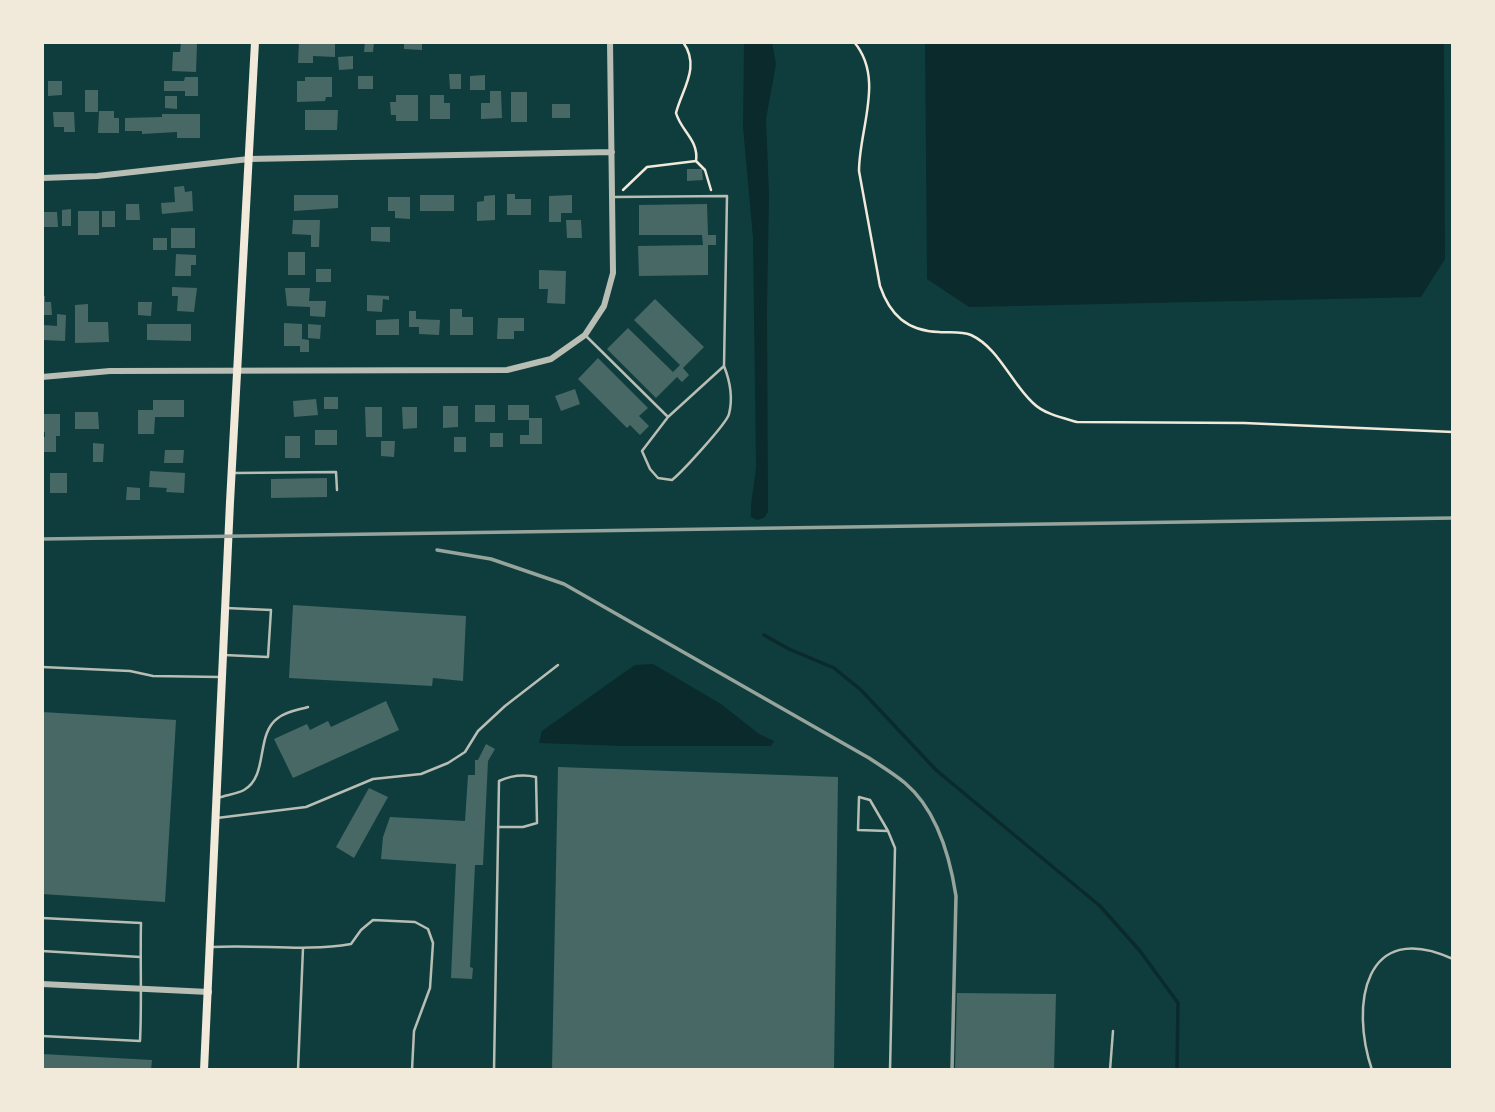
<!DOCTYPE html>
<style>
body{margin:0}
#map{position:relative;width:1495px;height:1112px;overflow:hidden;background:#0f3d3e;font-family:"IBM Plex Sans",sans-serif}
canvas{display:block}
.frame{position:absolute;inset:0;border:44px solid #f1e9da;pointer-events:none}
</style>
<div id="map">
<canvas width="1495" height="1112"></canvas>
<div class="frame"></div>
</div>
<script>
const c = document.querySelector('canvas').getContext('2d');
c.lineJoin = 'round';
function paint(path, color) {
  c.fillStyle = color;
  c.fill(path, 'evenodd');
}
function stroke(path, color, width, dash) {
  c.strokeStyle = color;
  c.lineWidth = width;
  c.lineCap = dash ? 'butt' : 'round';
  c.setLineDash(dash || []);
  c.stroke(path);
}
const water = new Path2D(`
 M744,42H772L776,64L766,119L769,195L767,311L768,512L764,518L757,520L751,517C750,500 755,483 756,466L753,238L743,127Z
 M925,42H1444L1445,259L1421,297L969,307L927,279Z
 M653,664L721,704L759,734L774,741L771,746H624L539,743L542,731L622,674L635,665Z`);
const stream = new Path2D(`
 M764,635L789,649L834,668L861,690L936,770L1100,906L1140,951L1178,1003L1177,1070`);
const building = new Path2D(`
 M299,42H335V57L313,56V63H298Z
 M365,42H374L373,52H364Z
 M404,42H422V50L404,49Z
 M181,43L197,44L196,72L172,71L173,52H180Z
 M353,56V69L339,70L338,57Z
 M449,74H461V89H450Z
 M485,75V90H470V76Z
 M358,76H373V89H358Z
 M185,77H198V96H185V91H164V81H184Z
 M305,77H332V97H326L325,101L297,102V81H305Z
 M48,81H62V95L48,96Z
 M85,90H98V112H85Z
 M490,91H501L502,118L481,119V103H490Z
 M511,92H527V122H511Z
 M396,95H418V121H396V115H391L390,102H396Z
 M430,95H444V103H450V119H430Z
 M165,96H177V109L165,108Z
 M552,104H570V118H552Z
 M305,110H338L337,130H305Z
 M99,111H114V118H119V133H98Z
 M53,112H74L75,132H64V127H54Z
 M162,114H200V138H177V132L142,134V131H125V118L162,117Z
 M687,169H702L703,180L687,181Z
 M184,186L185,192L192,191L193,211L162,214L161,203L175,202L174,187Z
 M507,194H515V199H531V215H507Z
 M294,195H338V208L294,211Z
 M420,195H454V211H420Z
 M495,195V220L477,221V202L484,201V196Z
 M572,195V213H561V222H549V196Z
 M388,197H410V219L395,218V211H388Z
 M126,204H139L140,220H126Z
 M707,204L708,235H716V245H708V275L639,276L638,246L703,245L702,235H639V205Z
 M71,209V226H62V210Z
 M78,211H99V235H78Z
 M102,211H115V227H102Z
 M42,212H57L58,227H42Z
 M293,220H320L319,247H311V235L292,234Z
 M566,220H581L582,238H567Z
 M371,227H390V242L371,241Z
 M171,228H195V248H171Z
 M153,238H167V250H153Z
 M288,252H305V275H288Z
 M176,254L196,255V265H191V276H175Z
 M316,269H331V282H316Z
 M539,270L566,271L565,304L547,303L548,289H539Z
 M172,287L197,288L194,312L177,311L178,296H172Z
 M285,288H310L309,301H326L325,317L310,316V307L287,306Z
 M367,295L389,296V300L383,299L382,312L367,311Z
 M42,296H45V302H51L52,315H42Z
 M655,299L704,347L683,368L689,375L682,382L677,377L656,398L607,349L628,328L673,372L680,365L634,320Z
 M138,302H152L151,316L138,315Z
 M88,304V322H108L109,342L75,343V305Z
 M450,309H462V317H473V335H450Z
 M409,311H416V319L440,320L439,335L419,334V327H409Z
 M57,314L66,315L65,341L44,340V325L57,326Z
 M498,318H524V331H514V339H497Z
 M399,319V335H376V320Z
 M284,323L302,324V339L309,340V352H300V346H284Z
 M147,324H191V341L147,340Z
 M308,324L321,325L320,339L308,338Z
 M598,358L648,408L639,416L649,426L640,435L630,425L627,428L578,379Z
 M575,389L580,404L561,411L555,396Z
 M324,397H338V409H324Z
 M316,399L318,415L294,417L293,401Z
 M153,400H184V417H155L154,434H138V410H153Z
 M475,405H495V422H475Z
 M508,405H529V418H542V444H520V435H529V420H508Z
 M443,406H458V427L443,428Z
 M365,407H382V437H366Z
 M402,407H417V428L403,429Z
 M75,412H98L99,429H75Z
 M42,414H60V436H56V452H42V437H45V432H42Z
 M315,430H337V445H315Z
 M490,433H503V447H490Z
 M285,436H300V458H285Z
 M454,437H466V452H454Z
 M381,441H395L394,457L381,456Z
 M93,443L104,444L103,462H93Z
 M165,450H184L183,463H164Z
 M150,471L185,473L184,493L166,492L167,488L149,487Z
 M50,473H67V493H50Z
 M327,478V497L271,498V479Z
 M127,487L140,488V500H126Z
 M293,605L466,616L463,681L433,678L432,686L289,678Z
 M386,701L399,730L293,778L274,739L307,724L310,730L328,721L331,727Z
 M42,712L176,720L165,902L42,894Z
 M486,744L495,749L488,761L483,865H475L470,967L473,968L472,979L451,978L456,864L381,859L383,837L390,817L465,821L468,775H475V760H478Z
 M558,767L838,777L834,1070H552Z
 M369,788L388,797L354,858L336,847Z
 M957,993L1056,994L1054,1070H955Z
 M42,1054L152,1060L151,1070H42Z`);
const path = new Path2D(`
 M854,42C885,78 859,129 859,171L880,286C890,315 907,331 939,332C950,333 961,331 971,335C999,348 1011,383 1033,403C1044,414 1063,418 1077,422L1244,423L1453,432
 M696,161L705,170L711,190
 M623,190L647,167L696,161C699,140 681,131 676,113C682,89 701,67 683,42`);
const service = new Path2D(`
 M585,335L668,417L724,366L727,196L614,197
 M668,417L642,451L650,469L658,478L672,480C682,472 727,423 729,414C733,398 730,381 724,366
 M235,473L336,472L337,490
 M224,655L268,657L271,610L226,608
 M42,667L130,671L153,676L220,677
 M218,798C226,795 237,794 244,790C269,776 255,734 278,718C287,711 298,710 308,707
 M217,818L306,807L373,779L421,774L448,763L465,752L478,731L505,706L558,665
 M888,831L858,830L859,797L870,800L888,831L895,848L890,1070
 M42,918L141,923C140,962 142,1002 140,1041L42,1036
 M211,947C259,944 304,952 351,944L361,930L373,920L415,922L428,929L433,943L430,988L414,1031L412,1070
 M42,951L140,957
 M298,1070L303,948
 M494,1070L499,781C512,775 523,774 536,777L537,823L523,827H498
 M1110,1070L1113,1031
 M1372,1070C1350,1005 1364,918 1453,959`);
const minor = new Path2D(`
 M42,178L97,176L249,159L612,152
 M42,377L110,371L507,370L551,359L585,335L604,306L613,273L610,42
 M42,984L209,992`);
const secondary = new Path2D(`
 M204,1070L230,502L255,42`);
const rail = new Path2D(`
 M42,539L1453,518
 M437,550L491,559L564,584L869,758C881,766 894,774 905,783C937,810 950,857 956,896L952,1070`);
paint(water, '#0a2a2b');
stroke(stream, '#0a2a2b', 3.5);
paint(building, '#486865');
stroke(path, '#f1e9da', 2.5);
stroke(service, '#b8beb3', 2.5);
stroke(minor, '#b8beb3', 6);
stroke(secondary, '#f1e9da', 8);
stroke(rail, '#97a49c', 3.5);
</script>
